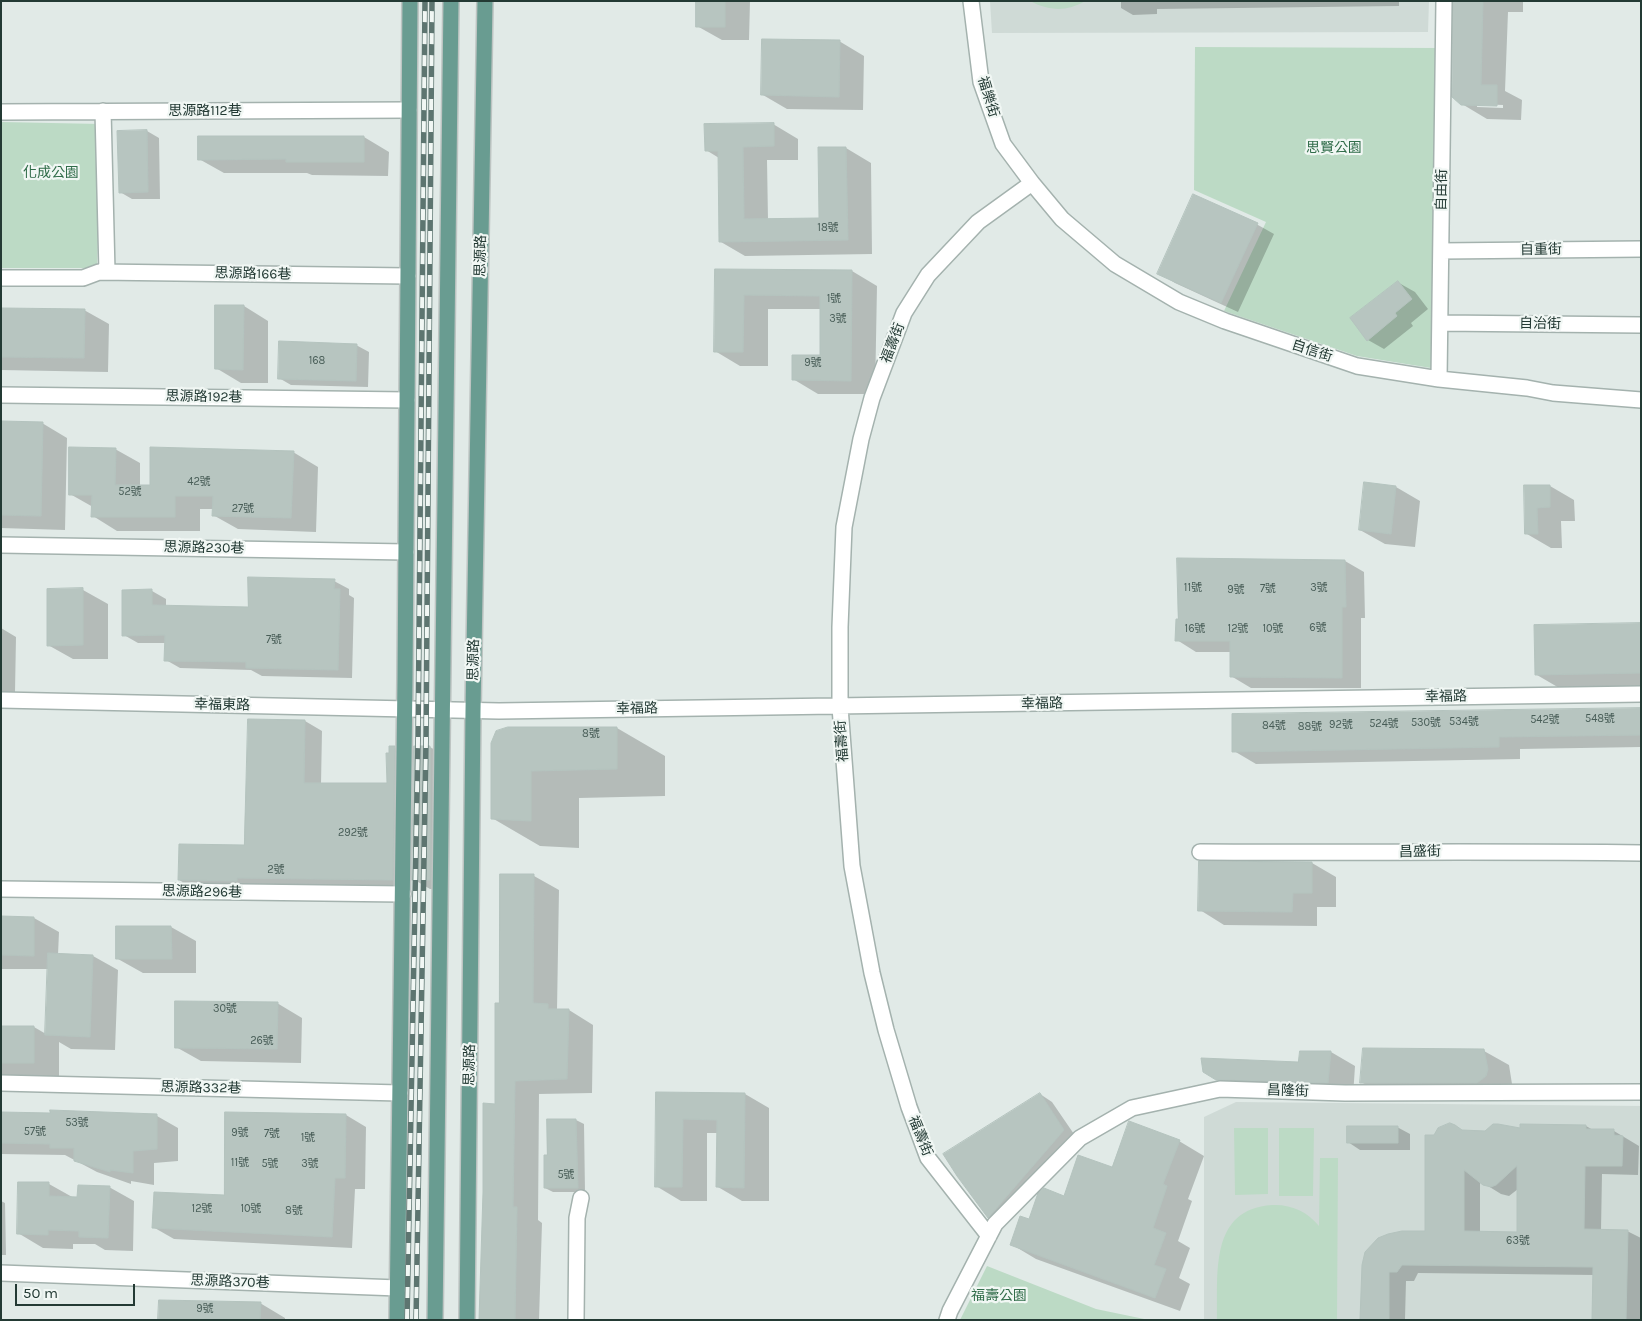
<!DOCTYPE html>
<meta charset="utf-8">
<style>
body{margin:0}
#map{position:relative;width:1642px;height:1321px;overflow:hidden;background:#e1eae7;font-family:Karla,sans-serif}
canvas{display:block}
.frame{position:absolute;inset:0;border:2px solid #233a34;pointer-events:none}
.scale{position:absolute;left:15px;top:1284px;width:120px;height:22px;box-sizing:border-box;border:2px solid #233a34;border-top:0;padding-left:6px;font-size:15px;line-height:18px;white-space:nowrap;color:#233a34;-webkit-text-stroke:4px #f1f7f4;paint-order:stroke}
</style>
<div id="map">
<canvas width="1642" height="1321"></canvas>
<div class="frame"></div>
<div class="scale">50 m</div>
</div>
<script>
const c = document.querySelector('canvas').getContext('2d');
c.lineJoin = 'round';
function paint(path, color) {
  c.fillStyle = color;
  c.fill(path, 'evenodd');
}
function stroke(path, color, width, dash) {
  c.strokeStyle = color;
  c.lineWidth = width;
  c.lineCap = dash ? 'butt' : 'round';
  c.setLineDash(dash || []);
  c.stroke(path);
}
function drawText(font, color, halo, rows, align = 'center') {
  c.font = font + ' Karla,"Noto Sans TC",sans-serif';
  c.lineWidth = 4.5;
  c.setLineDash([]);
  c.textBaseline = 'middle';
  c.strokeStyle = halo;
  c.fillStyle = color;
  for (const [text, x, y, turn = 0] of rows) {
    c.save();
    c.translate(x, y);
    c.rotate((+turn || 0) * Math.PI / 180);
    c.textAlign = isNaN(turn) ? turn : align;
    if (halo) c.strokeText(text, 0, 0);
    c.fillText(text, 0, 0);
    c.restore();
  }
}
const built = new Path2D(`
 M990,1H1429L1428,32L992,33Z
 M1236,1102L1641,1106V1320H1204V1117Z`);
const green = new Path2D(`
 M1030,1H1085C1067,12 1049,11 1030,1Z
 M1195,47L1437,48L1431,368L1357,356L1224,311L1266,222L1194,190Z
 M1,122L101,124L97,268H1Z
 M1234,1128H1268V1194L1235,1195Z
 M1279,1128H1314L1313,1196H1279Z
 M1320,1158H1338L1337,1320H1217C1218,1274 1209,1209 1272,1205C1291,1204 1308,1212 1319,1226Z
 M987,1266L1096,1309L1149,1320H960Z`);
const shadow = new Path2D(`
 M697,1H750L749,40H722L697,26Z
 M1121,1H1399V6L1157,9V14L1133,15L1121,8Z
 M1454,1H1523V12H1508L1505,91L1522,100L1521,120L1487,119L1462,104ZM1477,104L1503,105V108L1477,107Z
 M839,41L864,56L863,110L787,109L763,95Z
 M773,124L798,139V160H767L768,220L820,219L819,149L846,148L871,163L872,254L745,256L721,242L719,158L706,150Z
 M147,131L159,138L160,199H132L120,192Z
 M364,137L389,152L388,176L312,175L307,173H224L199,159Z
 M1194,196L1258,225L1274,234L1238,312L1175,283L1159,273Z
 M716,270L852,271L877,286L875,394H818L793,379L821,356V309H768V366H740L715,351Z
 M1399,283L1415,292L1428,309L1411,323L1413,326L1384,349L1368,340Z
 M244,306L268,321V383H241L216,368Z
 M1,309L84,310L109,324L108,372L1,370Z
 M356,345L369,352L368,387L291,385L279,378Z
 M1,422L42,423L67,438L65,530L1,528Z
 M115,449L140,463V486H151L293,452L318,467L316,532L238,529L213,515L214,509H200V531H117L93,516V507L70,494Z
 M1525,486H1550L1574,500L1575,521H1561L1562,548H1551L1527,534Z
 M1396,487L1420,501L1415,547L1385,544L1360,530Z
 M1345,561L1364,572L1365,618H1361V688H1251L1231,676L1232,652H1196L1177,640Z
 M334,581L349,589V595L354,598L352,678L262,676L251,670L180,668L166,660V643H138L124,635L152,591L166,599V607L249,608Z
 M48,590H83L108,604V659H73L48,645Z
 M1641,624V687L1561,689L1537,675Z
 M1,628L16,637L15,692H1Z
 M1641,709V747L1520,749V759L1256,764L1234,751Z
 M305,721L322,731L321,784H388L391,754L394,747L412,757L410,889L254,887L197,890L179,880L245,846Z
 M617,728L665,756V796L579,798V848L540,846L492,818L493,743Z
 M430,747L447,757L446,889H430L413,879Z
 M1312,863L1336,877V907H1317V926L1224,925L1200,910Z
 M534,876L559,890L557,1010H569L593,1025L592,1093L539,1094L538,1220L542,1223L539,1320H481L496,1105L500,1004Z
 M1,918H34L59,932L58,955L93,956L118,970L115,1050L71,1049L59,1042V1077H1V1027H34L46,1034L49,969H1Z
 M171,927L196,941V973H143L118,959Z
 M277,1003L302,1018L301,1063L201,1061L176,1047Z
 M1484,1051L1509,1065L1512,1084L1510,1090L1386,1096L1361,1082Z
 M1331,1052L1355,1066L1353,1097L1242,1094L1216,1079L1299,1063Z
 M657,1093L745,1094L769,1108V1201H742L718,1187V1133H707V1201H681L656,1186Z
 M1040,1094L1052,1102L1076,1137L1001,1224L989,1217Z
 M1,1113L157,1116L178,1128V1161L154,1163V1185L131,1181V1184L97,1172L65,1155L1,1154Z
 M346,1115L366,1127L365,1189H355L352,1248L174,1239L153,1227L225,1197Z
 M576,1120L584,1124L585,1192H553L545,1188L548,1156Z
 M1586,1126L1593,1130L1614,1131L1639,1146L1638,1175L1602,1174L1601,1230L1627,1231L1641,1238V1320H1593L1594,1275L1418,1273L1414,1281H1406L1405,1319L1491,1320H1362L1363,1265L1426,1232L1465,1132H1485ZM1480,1181L1501,1194L1509,1196L1518,1189V1233H1480Z
 M1397,1127L1410,1134V1150H1360L1348,1142Z
 M1179,1141L1204,1156L1188,1199L1192,1201L1178,1241L1190,1248L1179,1278L1190,1284L1180,1311L1036,1259L1011,1244L1030,1221L1065,1197L1112,1169Z
 M49,1184L74,1198H79L109,1187L134,1201L133,1251L105,1250L95,1244H73V1249L43,1248L18,1233Z
 M1,1201L5,1203L6,1255H1Z
 M260,1303L285,1318V1320H160Z`);
const building = new Path2D(`
 M696,1H725V27H696Z
 M1453,1H1483L1481,85H1497V106L1461,105L1452,97Z
 M762,39L840,40L839,97L761,95Z
 M774,123V146L743,147L744,219L819,218L818,147H846L848,240L719,242L718,151H705L704,124Z
 M147,130L148,192L119,193L117,131Z
 M198,136H364V162H286V159L198,160Z
 M1193,194L1258,223L1221,303L1157,274Z
 M715,269L852,270L851,381L792,380V355H820V296L744,295L743,352H714Z
 M1398,281L1412,299L1395,313L1397,316L1367,341L1350,318Z
 M215,305H244L243,370L215,369Z
 M1,308L85,309L84,358L1,357Z
 M279,341L357,344L356,381L278,379Z
 M1,421L43,422L41,516L1,515Z
 M69,447L116,448L115,485H150V447L294,451L291,518L212,516L213,496H175V517H91L92,495H69Z
 M1364,482L1396,486L1391,534L1359,530Z
 M1524,485H1550V507L1537,508L1538,534H1525Z
 M1177,558L1345,560L1346,607H1342V678L1230,677V641H1175L1176,619H1178Z
 M248,577L335,579L334,589H340L338,670L246,668V662L164,661L165,635L122,636V590L152,589V605L248,607Z
 M83,588V645L47,646V589Z
 M1641,623V673L1535,675L1534,625Z
 M1641,708V735L1499,737V747L1232,752V714Z
 M248,719L305,720L304,783H387L386,753H389V746H395L393,880L237,878V881L178,880L179,844L244,845Z
 M508,727H617V769L531,771V821L491,819V743L496,731Z
 M414,746H430V880H412Z
 M1199,861L1312,862V893H1293L1292,912L1198,911Z
 M500,874H534L533,1003L548,1004V1009H569L567,1079L515,1081L513,1207H517L515,1320H479L483,1192V1103L495,1104V1003H499Z
 M1,916L34,917V956L1,955Z
 M116,926H171L172,959H116Z
 M48,953L93,955L90,1037L45,1035Z
 M175,1001L278,1002L277,1049L175,1048Z
 M1,1026H34V1063H1Z
 M1363,1048L1484,1049L1488,1069L1486,1076L1477,1083H1360Z
 M1300,1051H1331L1328,1083L1216,1080L1203,1072L1201,1058L1298,1062Z
 M656,1092L745,1093L744,1188L716,1187L717,1120L683,1119L682,1187H655Z
 M1040,1093L1064,1130L988,1218L957,1176L943,1154Z
 M50,1110L157,1114V1149L133,1151V1173L110,1170V1172L74,1161V1148H50V1144L1,1143V1112L50,1113Z
 M225,1112L346,1114L345,1178H335L332,1237L152,1228L154,1192L224,1195Z
 M547,1119H576L578,1188H544V1155H547Z
 M1129,1121L1180,1140L1163,1184L1167,1186L1153,1228L1166,1233L1154,1265L1166,1269L1155,1298L1010,1245L1020,1216L1029,1219L1038,1193L1044,1188L1064,1196L1078,1155L1112,1167Z
 M1450,1123L1455,1125L1462,1130L1485,1131L1493,1124H1498L1520,1128V1124L1586,1125V1129H1614V1135L1623,1136L1622,1166H1585L1584,1229L1628,1230L1626,1320H1592L1593,1267L1402,1265L1397,1272H1389V1320H1360L1362,1265L1365,1252L1378,1238L1388,1234L1402,1231H1425V1135H1434L1438,1128ZM1517,1166V1232L1464,1231V1170L1483,1185L1491,1187L1496,1185Z
 M1347,1126H1398V1143H1347Z
 M18,1182H49V1196L77,1197L78,1185L110,1186L108,1238L79,1237V1231L48,1230V1235L17,1234Z
 M159,1300L261,1302L260,1320H158Z`);
const minor = new Path2D(`
 M971,1L981,82L1003,144L1032,183L1062,219L1115,264L1179,302L1225,321L1357,366L1439,379L1527,388L1553,393L1641,400
 M103,111L107,272
 M1,112L409,110
 M1441,251L1641,249
 M1,278H83L99,272L408,276
 M1440,323L1641,325
 M1439,379L1444,1
 M1,395L407,400
 M1,545L406,552
 M1,700L499,711L1641,694
 M1200,852C1347,853 1494,851 1641,853
 M1,889L403,894
 M1,1083L400,1093
 M989,1236L928,1158L909,1107L886,1030L872,973L852,866L840,707V627L844,527L861,439L872,398L904,313L928,275L978,222L1032,183
 M1,1273L398,1288
 M576,1320L577,1218L581,1198
 M947,1320L950,1311L995,1224L1080,1138L1132,1108L1220,1089L1345,1093L1641,1092`);
const major = new Path2D(`
 M397,1320L405,679L410,1
 M435,1320L451,1
 M467,1320L473,711L485,1`);
const rail = new Path2D(`
 M407,1320L418,741L425,1
 M416,1320L426,741L432,1`);
const numberNames = [
 ["18號",828,228],
 ["1號",834,299],
 ["3號",838,319],
 ["168",317,361],
 ["9號",813,363],
 ["42號",199,482],
 ["52號",130,492],
 ["27號",243,509],
 ["11號",1193,588],
 ["3號",1319,588],
 ["7號",1268,589],
 ["9號",1236,590],
 ["6號",1318,628],
 ["16號",1195,629],
 ["12號",1238,629],
 ["10號",1273,629],
 ["7號",274,640],
 ["548號",1600,719],
 ["542號",1545,720],
 ["534號",1464,722],
 ["530號",1426,723],
 ["524號",1384,724],
 ["92號",1341,725],
 ["84號",1274,726],
 ["88號",1310,727],
 ["8號",591,734],
 ["292號",353,833],
 ["2號",276,870],
 ["30號",225,1009],
 ["26號",262,1041],
 ["53號",77,1123],
 ["57號",35,1132],
 ["9號",240,1133],
 ["7號",272,1134],
 ["1號",308,1138],
 ["11號",240,1163],
 ["5號",270,1164],
 ["3號",310,1164],
 ["5號",566,1175],
 ["12號",202,1209],
 ["10號",251,1209],
 ["8號",294,1211],
 ["63號",1518,1241],
 ["9號",205,1309]
];
const streetNames = [
 ["福樂街",988,97,73],
 ["思源路112巷",205,111],
 ["自由街",1442,190,-89],
 ["自重街",1541,250,-1],
 ["思源路",481,256,-89],
 ["思源路166巷",253,274,1],
 ["自治街",1540,324,1],
 ["福壽街",893,343,-69],
 ["自信街",1312,351,18],
 ["思源路192巷",204,397,1],
 ["思源路230巷",204,548,1],
 ["思源路",474,660,-89],
 ["幸福路",1446,697,-1],
 ["幸福路",1042,704,-1],
 ["幸福東路",222,705,1],
 ["幸福路",637,709,-1],
 ["福壽街",842,741,-94],
 ["昌盛街",1420,852,-1],
 ["思源路296巷",202,892,1],
 ["思源路",470,1065,-89],
 ["思源路332巷",201,1088,1],
 ["昌隆街",1288,1091,2],
 ["福壽街",920,1136,68],
 ["思源路370巷",230,1282,2]
];
const parkNames = [
 ["思賢公園",1334,148],
 ["化成公園",51,173],
 ["福壽公園",999,1296]
];
paint(built, '#cfdad6');
paint(green, '#bcdac5');
paint(shadow, '#0003');
paint(building, '#b7c5c0');
stroke(building, '#b4c3be', 1);
stroke(minor, '#a4b2ae', 18);
stroke(major, '#bdc4c2', 18);
stroke(minor, '#fff', 15);
stroke(major, '#699c91', 15);
stroke(rail, '#5d7570', 5.5);
stroke(rail, '#f1f7f4', 4, [11]);
drawText('11px', '#485d57', null, numberNames);
drawText('14px', '#233a34', '#f1f7f4', streetNames);
drawText('14px', '#316d4a', '#f1f7f4', parkNames);
</script>
